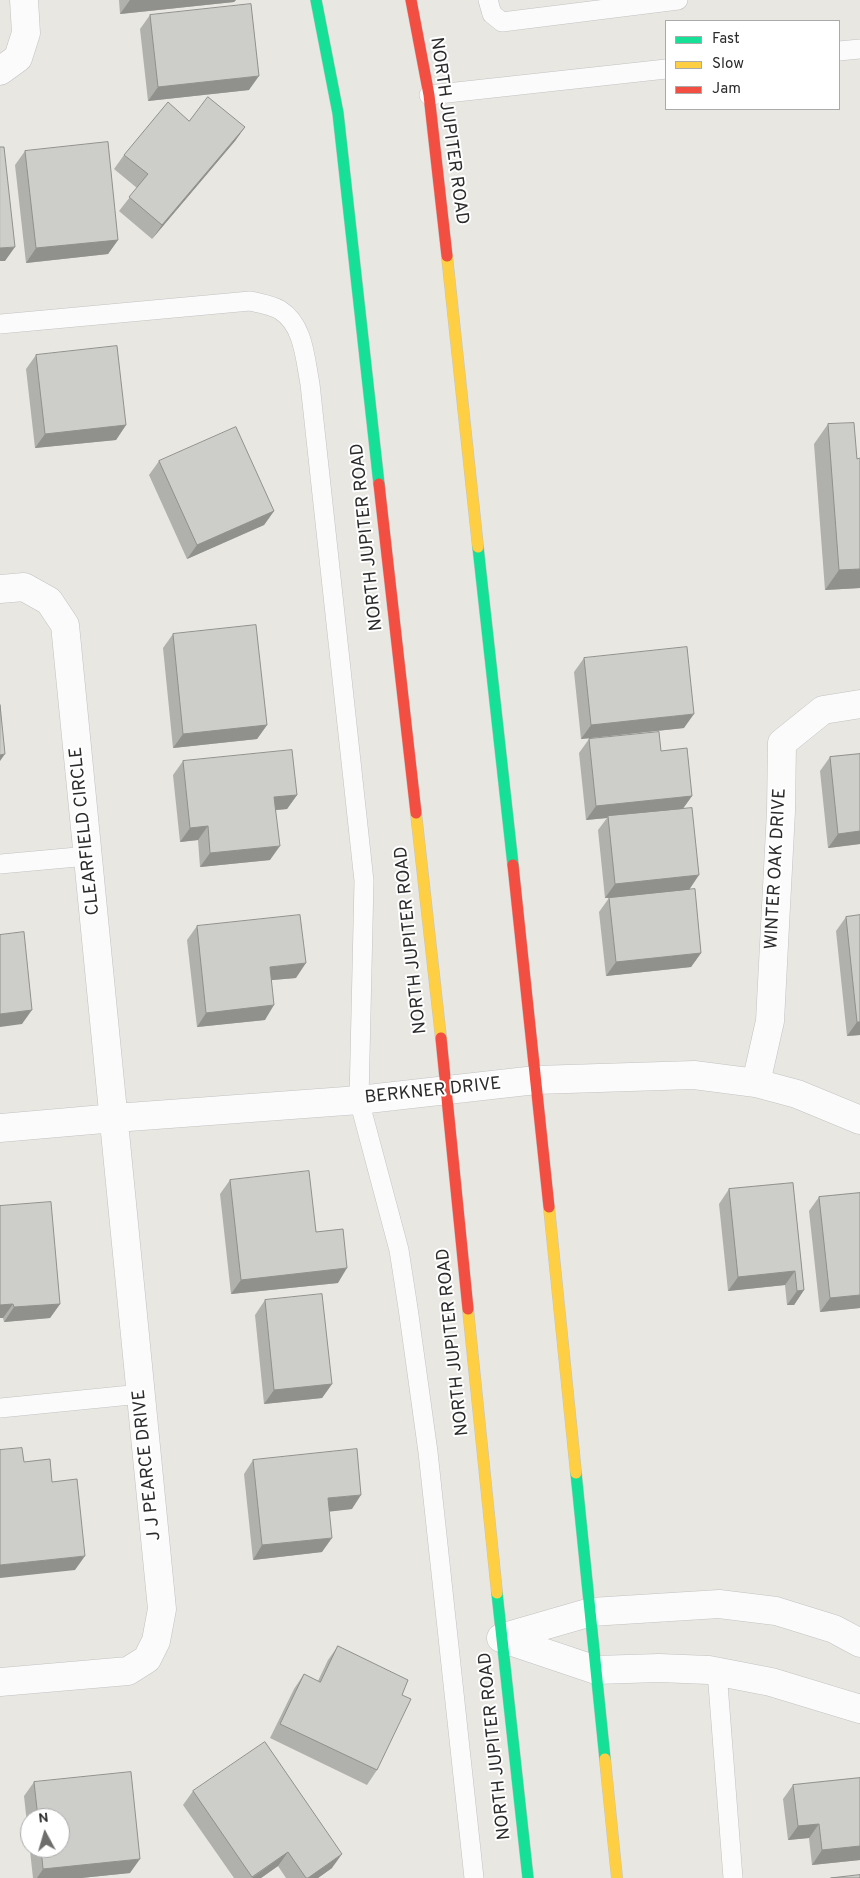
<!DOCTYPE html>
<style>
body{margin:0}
#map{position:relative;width:860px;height:1878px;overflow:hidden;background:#e8e7e2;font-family:Overpass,sans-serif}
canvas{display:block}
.legend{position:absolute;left:665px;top:20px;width:175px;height:90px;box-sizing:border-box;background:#fff;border:1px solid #aaa;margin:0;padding:6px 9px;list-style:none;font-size:15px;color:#2b2b2b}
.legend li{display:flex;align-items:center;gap:10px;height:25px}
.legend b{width:25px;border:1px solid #aaa}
.north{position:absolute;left:20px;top:1808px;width:50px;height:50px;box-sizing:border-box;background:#fff;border:1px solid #aaa;border-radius:50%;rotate:354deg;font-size:14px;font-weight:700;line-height:20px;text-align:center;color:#2b2b2b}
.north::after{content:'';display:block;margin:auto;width:18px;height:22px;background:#6d6d6b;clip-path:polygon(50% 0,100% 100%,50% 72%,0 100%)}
</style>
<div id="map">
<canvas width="860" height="1878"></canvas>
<ul class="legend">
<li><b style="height:6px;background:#16e098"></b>Fast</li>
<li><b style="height:6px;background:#ffcf43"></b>Slow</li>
<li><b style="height:6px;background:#f24e42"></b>Jam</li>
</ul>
<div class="north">N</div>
</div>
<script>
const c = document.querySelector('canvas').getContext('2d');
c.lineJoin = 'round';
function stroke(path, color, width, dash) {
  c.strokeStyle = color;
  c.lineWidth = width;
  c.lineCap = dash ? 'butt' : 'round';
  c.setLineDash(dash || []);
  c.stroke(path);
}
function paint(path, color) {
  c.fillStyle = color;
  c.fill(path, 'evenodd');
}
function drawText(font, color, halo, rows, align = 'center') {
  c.font = font + ' Overpass,sans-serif';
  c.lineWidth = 4;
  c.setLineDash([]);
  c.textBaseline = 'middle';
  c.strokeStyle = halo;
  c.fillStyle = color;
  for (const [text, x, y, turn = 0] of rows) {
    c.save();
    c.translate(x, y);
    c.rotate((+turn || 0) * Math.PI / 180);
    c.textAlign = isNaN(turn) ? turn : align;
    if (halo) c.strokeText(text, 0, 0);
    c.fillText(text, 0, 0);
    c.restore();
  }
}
const lane = new Path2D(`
 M488,0L492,14L502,22L678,0
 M839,51L860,49
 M429,95L666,69
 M0,324L250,301C259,303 271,305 280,310C304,325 305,359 310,384L364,881L359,1100L399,1250L408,1308L428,1452L474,1878
 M0,864L88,856
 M0,1408L141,1394
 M717,1671L733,1878`);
const street = new Path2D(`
 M0,71L18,58L26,33L24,0
 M0,589L24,587L49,601L65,625L162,1609L156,1641L147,1659L128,1671L0,1682
 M756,1083L770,1021L781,811L782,743L823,710L860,704
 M0,1128L115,1118L359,1100L536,1080L694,1075L756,1083L797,1094L860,1120
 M501,1638L596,1670L659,1668L709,1670L771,1682L860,1709
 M501,1638L591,1612L719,1604L776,1611L834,1629L860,1643`);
const fast = new Path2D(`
 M316,0L338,113L379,484
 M478,547L513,865
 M576,1473L605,1759
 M497,1593L528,1878`);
const slow = new Path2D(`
 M447,256L478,547
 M416,813L441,1038
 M549,1207L576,1473
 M468,1309L497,1593
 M605,1759L617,1878`);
const jam = new Path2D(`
 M411,0L429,95L447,256
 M379,484L416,813
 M513,865L549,1207
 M441,1038L468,1309`);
const wall = new Path2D(`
 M119,0H236L234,2L120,14Z
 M150,15L249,90L148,101L140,29Z
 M189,121L245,127L235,141L152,239L119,211L137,188L114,169L124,155Z
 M25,151L118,240L108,254L26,263L15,165Z
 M36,355L126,425L116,440L35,448L26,369Z
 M828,424L860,588L825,590L814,444Z
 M159,461L274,511L264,525L187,559L149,475Z
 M173,634L267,725L257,739L173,748L163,648Z
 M584,658L684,728L581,739L574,672Z
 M589,739L661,751L692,796L683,808L689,889L701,953L691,967L606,976L599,912L609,898H605L598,830L607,818L586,820L579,753Z
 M860,754V844L828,848L820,771L830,757Z
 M183,761L297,795L287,809L276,810L270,860L200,867L198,840L180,842L173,775Z
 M860,915V1035L847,1036L836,931L846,917Z
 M197,926L296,978L272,980L265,1020L197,1027L187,940Z
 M230,1180L316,1232L338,1283L231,1294L220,1194Z
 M793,1183L804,1290L794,1305H787L785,1285L728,1291L719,1204L729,1189Z
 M860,1193V1308L820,1312L809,1211L819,1197Z
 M0,1206L60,1304L50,1318L4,1322L3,1318H0Z
 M265,1300L332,1384L322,1398L264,1404L255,1315Z
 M253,1460L352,1509L329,1511L322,1552L253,1560L244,1474Z
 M338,1646L402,1695L377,1770L367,1785L270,1738L294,1689L304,1674L318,1681L328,1660Z
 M860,1778V1860L812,1865L809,1838L788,1840L783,1799L793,1785Z
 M34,1782L130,1873L81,1878H33L24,1796ZM30,1818H60V1848H30Z
 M193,1791L332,1868L318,1878H286L278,1866L261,1878H234L183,1805Z`);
const shadedWall = new Path2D(`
 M130,0H236L234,2L120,14Z
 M259,76L249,90L148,101L158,87Z
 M245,127L235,141L152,239L162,225Z
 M118,240L108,254L26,263L36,248Z
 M15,247L5,261H0V248Z
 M126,425L116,440L35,448L45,434Z
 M274,511L264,525L187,559L197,545Z
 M860,569V588L825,590L839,570Z
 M694,714L684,728L581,739L591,725Z
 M267,725L257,739L173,748L183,734Z
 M5,754L0,761V755Z
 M297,795L287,809L264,811L274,797Z
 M692,796L682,810L608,816L607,818L586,820L596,806Z
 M208,826L198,840L180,842L190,828Z
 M860,831V844L828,848L838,834Z
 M280,846L270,860L200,867L210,853Z
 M699,875L689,890L605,898L615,884Z
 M701,953L691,967L606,976L616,962Z
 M306,963L296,978L261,981L270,967Z
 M274,1005L265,1020L197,1027L206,1013Z
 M32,1010L22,1024L0,1027V1014Z
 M857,1022H860V1035L847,1036Z
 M347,1268L338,1283L231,1294L241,1280Z
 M795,1271L785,1285L728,1291L738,1277Z
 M804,1290L794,1305H787L797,1291Z
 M860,1295V1308L820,1312L830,1298Z
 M13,1304L3,1318H0V1305Z
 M60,1304L50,1318L4,1322L14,1307Z
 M332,1384L322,1398L264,1404L274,1390Z
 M361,1495L352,1509L318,1513L328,1498Z
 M332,1538L322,1552L253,1560L262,1545Z
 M85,1556L75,1570L0,1578V1565Z
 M819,1824L809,1838L788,1840L798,1826Z
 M860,1846V1860L812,1865L822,1850Z
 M288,1852L278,1866L261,1878H252Z
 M342,1854L332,1868L318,1878H308Z
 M140,1859L130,1873L81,1878H37L43,1869Z`);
const building = new Path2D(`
 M251,4L259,76L158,87L150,15Z
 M208,97L245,127L162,225L129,197L148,174L124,155L168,102L189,121Z
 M108,142L118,240L36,248L25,151Z
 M0,147H4L15,247L0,248Z
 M117,346L126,425L45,434L36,355Z
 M854,423L857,459L860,458V569L839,570L828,424Z
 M236,427L274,511L197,545L159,461Z
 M256,625L267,725L183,734L173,634Z
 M687,647L694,714L591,725L584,658Z
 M0,705L5,754L0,755Z
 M659,732L661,751L687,748L692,796L596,806L589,739Z
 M292,750L297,795L274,797L280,846L210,853L208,826L190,828L183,761Z
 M860,754V831L838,834L830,757Z
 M692,808L699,875L615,884L608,816Z
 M695,889L701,953L616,962L609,898Z
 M300,915L306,963L270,967L274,1005L206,1013L197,926Z
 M860,915V1022H857L846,917Z
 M24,932L32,1010L0,1014V935Z
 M309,1171L316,1232L343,1229L347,1268L241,1280L230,1180Z
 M793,1183L804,1290L797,1291L795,1271L738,1277L729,1189Z
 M860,1193V1295L830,1298L819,1197Z
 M51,1202L60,1304L14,1307L13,1304L0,1305V1206Z
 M322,1294L332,1384L274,1390L265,1300Z
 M22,1448L24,1462L50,1459L52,1482L77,1479L85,1556L0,1565V1450Z
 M357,1449L361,1495L328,1498L332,1538L262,1545L253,1460Z
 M338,1646L408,1680L402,1695L411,1699L377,1770L280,1724L304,1674L320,1682Z
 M265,1742L342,1854L308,1878H306L288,1852L252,1877L193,1791Z
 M131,1772L140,1859L43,1869L41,1848H60V1818H38L34,1782Z
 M860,1778V1846L822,1850L819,1824L798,1826L793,1785Z
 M860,1875V1878H831Z`);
const streetNames = [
 ["NORTH JUPITER ROAD",448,131,82],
 ["NORTH JUPITER ROAD",368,537,-96],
 ["CLEARFIELD CIRCLE",86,831,-96],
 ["WINTER OAK DRIVE",777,869,-87],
 ["NORTH JUPITER ROAD",412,940,-96],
 ["BERKNER DRIVE",433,1092,-6],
 ["NORTH JUPITER ROAD",454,1342,-96],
 ["J J PEARCE DRIVE",148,1465,-96],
 ["NORTH JUPITER ROAD",496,1746,-96]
];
stroke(lane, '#c2c2c2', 20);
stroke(street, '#c2c2c2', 29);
stroke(fast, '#c5c4c2', 12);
stroke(slow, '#c5c4c2', 12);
stroke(jam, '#c5c4c2', 12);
stroke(lane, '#fcfbfb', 19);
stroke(street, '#fcfbfb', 28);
stroke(fast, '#16e098', 11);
stroke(slow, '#ffcf43', 11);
stroke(jam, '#f24e42', 11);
paint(wall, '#b0b0ad');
paint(shadedWall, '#90908d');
paint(building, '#cdcdc9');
stroke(building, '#90908d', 1);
drawText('18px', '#2b2b2b', '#fff', streetNames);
</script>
